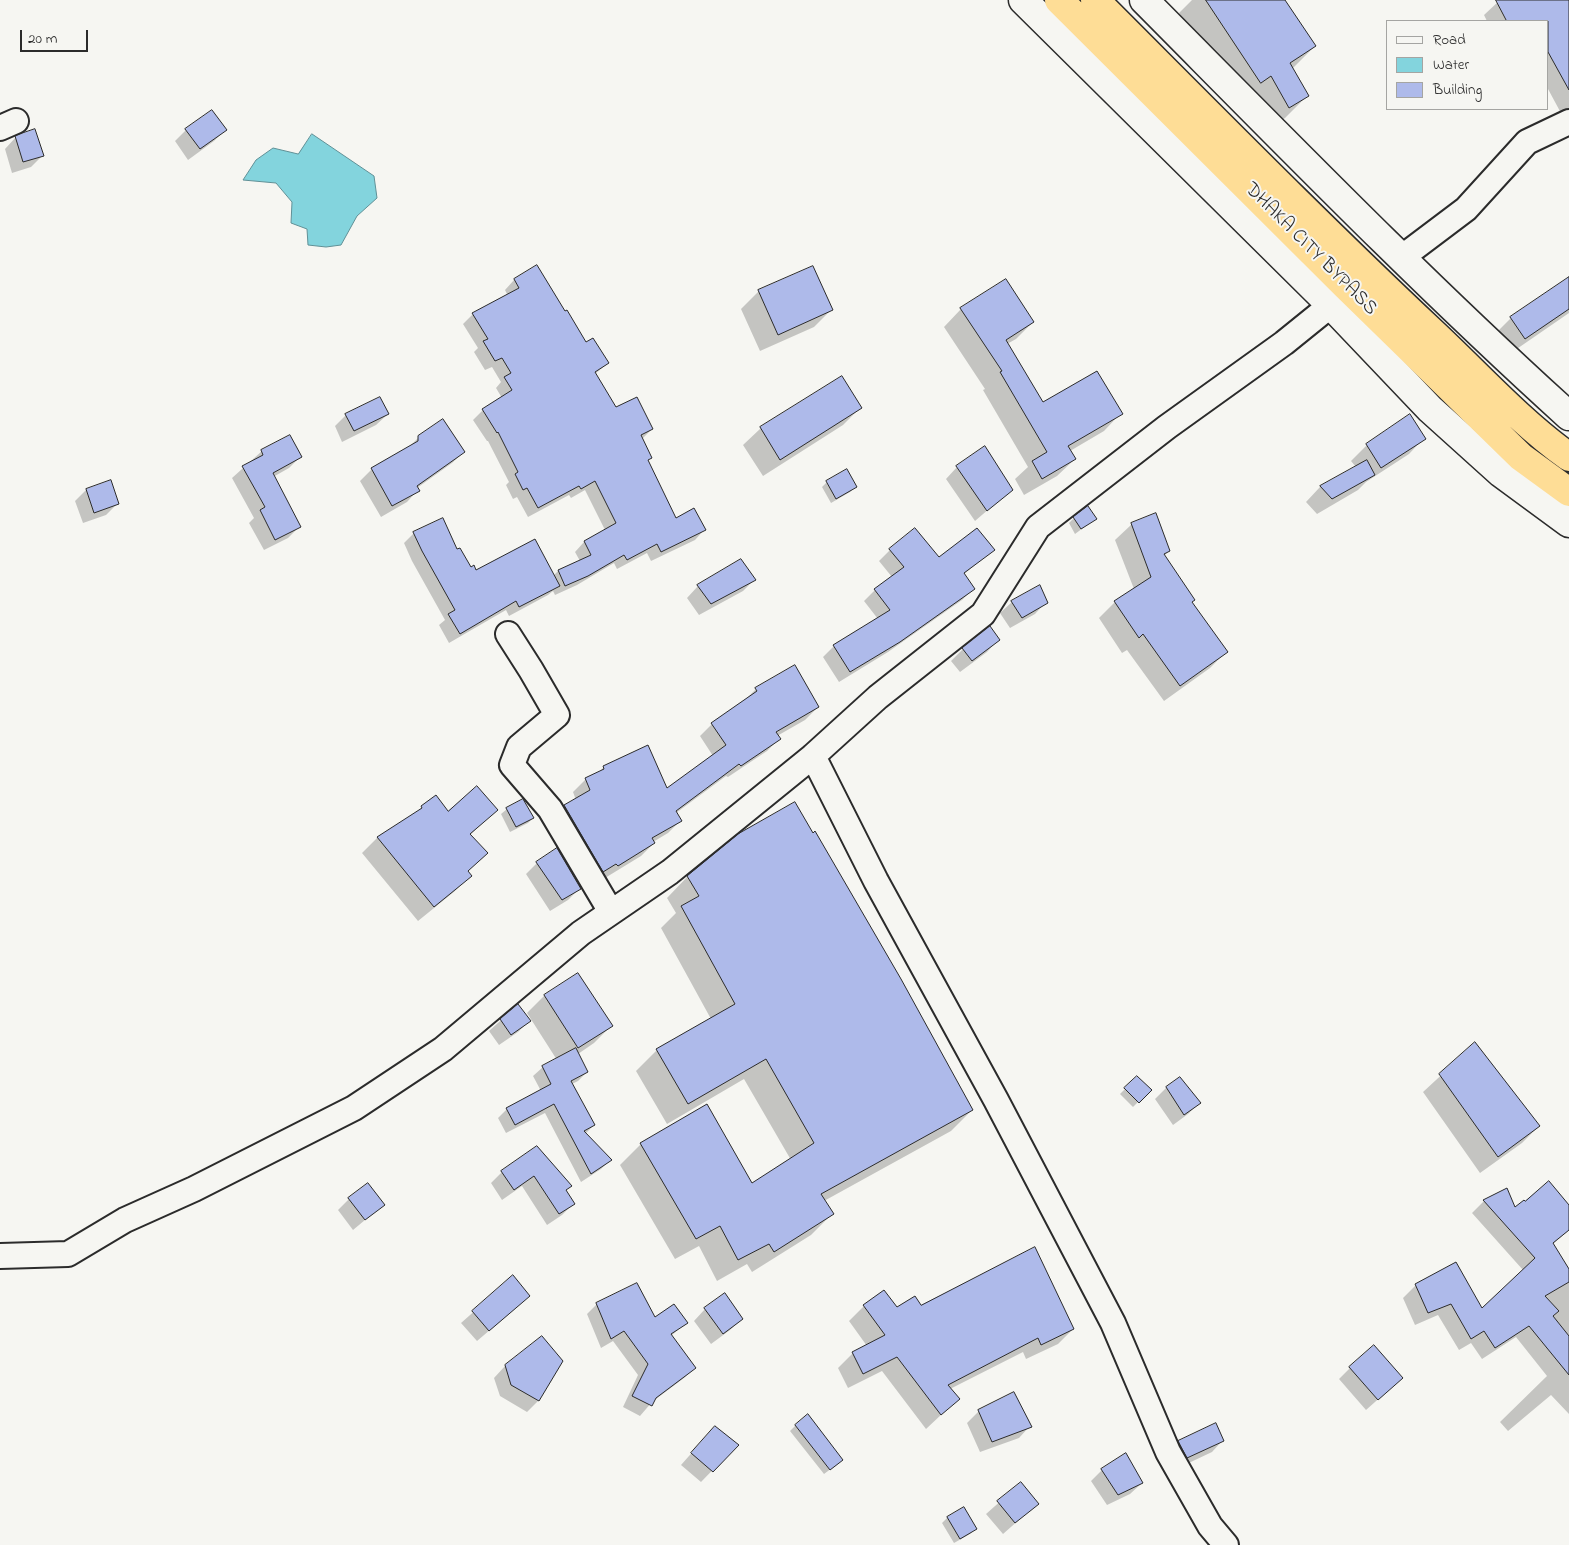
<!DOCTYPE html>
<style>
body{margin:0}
#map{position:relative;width:1569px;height:1545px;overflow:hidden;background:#f6f6f2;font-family:"Indie Flower",sans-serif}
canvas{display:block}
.legend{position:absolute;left:1386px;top:20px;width:162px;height:90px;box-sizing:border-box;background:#f6f6f2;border:1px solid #a5a5a2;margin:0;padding:6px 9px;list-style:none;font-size:15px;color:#2b2b2b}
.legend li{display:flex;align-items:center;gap:10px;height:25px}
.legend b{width:25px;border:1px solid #a5a5a2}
.scale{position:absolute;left:20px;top:30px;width:68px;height:22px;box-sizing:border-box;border:2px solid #2b2b2b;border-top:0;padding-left:6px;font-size:15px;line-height:18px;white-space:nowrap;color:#2b2b2b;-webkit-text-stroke:4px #f6f6f2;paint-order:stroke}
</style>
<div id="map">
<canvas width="1569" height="1545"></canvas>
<ul class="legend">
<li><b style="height:6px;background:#f6f6f2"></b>Road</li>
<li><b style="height:14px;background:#83d4dd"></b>Water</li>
<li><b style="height:14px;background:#aebaea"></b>Building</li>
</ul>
<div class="scale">20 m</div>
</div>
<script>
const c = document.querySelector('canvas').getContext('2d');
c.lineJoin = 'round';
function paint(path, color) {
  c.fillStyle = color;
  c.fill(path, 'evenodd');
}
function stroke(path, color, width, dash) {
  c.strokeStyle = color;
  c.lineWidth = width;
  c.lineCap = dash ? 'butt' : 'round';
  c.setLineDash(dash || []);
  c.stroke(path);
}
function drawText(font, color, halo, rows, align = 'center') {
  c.font = font + ' "Indie Flower",sans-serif';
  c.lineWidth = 4;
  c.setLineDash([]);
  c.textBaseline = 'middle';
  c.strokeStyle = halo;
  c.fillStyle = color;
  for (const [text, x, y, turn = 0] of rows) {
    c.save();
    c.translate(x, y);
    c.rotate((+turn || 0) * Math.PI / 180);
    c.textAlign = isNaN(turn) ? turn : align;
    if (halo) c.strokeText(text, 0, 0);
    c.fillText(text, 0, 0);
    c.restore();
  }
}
const water = new Path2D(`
 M312,134L374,176L377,198L357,216L341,245L326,247L308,245L307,229L291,223L292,202L276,183L243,180L256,160L273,148L298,154Z`);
const shadow = new Path2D(`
 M1192,0H1284L1315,46L1292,69L1307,96L1285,118L1267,129L1239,104L1179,13Z
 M1500,0H1569V128L1548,89V21H1487L1484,15Z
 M186,130H225L214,141L188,160L175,141Z
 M16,137L42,156L31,167L12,173L5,149Z
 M536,267L586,344L608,363L595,374L615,409L652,429L642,439L650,458L647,461L675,519L704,530L695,540L651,561L647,553L617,569L614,563L577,585L555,595L553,591L548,595L509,616L506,610L449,643L439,625L445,620L412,561L404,543L414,533L457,551L470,569L475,572L553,576L558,571L580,561L575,552L584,542L605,530L585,490L571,498L569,495L528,517L517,497L513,499L506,485L509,482L488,441H487L473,420L483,410L502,398L496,388L501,382L492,367L485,370L474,352L478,348L463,324L473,314L508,296L505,290L514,280Z
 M812,267L831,310L814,327L760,351L741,309L758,292Z
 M1569,278V313L1508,355L1494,335L1511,318Z
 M961,309L1033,322L1016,339L1007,344L1042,404L1121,413L1104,431L1070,451L1075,459L1057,476L1024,495L1015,479L1028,467L983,390L985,389L944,327Z
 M860,408L843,425L763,476L743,445L761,428Z
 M388,414L376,425L342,442L335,426L346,415Z
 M1409,416L1424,438L1409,454L1366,482L1358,490L1317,514L1306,502L1320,487L1356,467L1351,461L1367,445Z
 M419,437L464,452L452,463L417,488L418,490L407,502L381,517L360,481L372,469L408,448Z
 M262,451L300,457L289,468L273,477L299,527L288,538L264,550L249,523L254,518L232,478Z
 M957,467L1011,490L975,521L946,479Z
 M110,481L118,503L106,515L83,523L75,501L86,490Z
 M827,482L856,486L850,492L831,503L822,487Z
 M1074,518L1095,519L1075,534L1069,523Z
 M1132,524L1169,551L1164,556L1191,602L1226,652L1210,668L1164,701L1127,650L1122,653L1099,618L1115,602L1134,589L1115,540Z
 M890,550L939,559L993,550L963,575L973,589L962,600L888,652L839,682L823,657L834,646L878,619L864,601L875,590L892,577L879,561Z
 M754,580L743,591L699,615L687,598L698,586Z
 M1039,587L1046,602L1035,614L1010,628L1000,613L1012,602Z
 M990,628L998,640L987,652L960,672L951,661L963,649Z
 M756,689L818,707L805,720L777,736L779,739L767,751L728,777L726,776L676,813L680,821L668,833L653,842L654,843L641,856L605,878L604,875L590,883L552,819L564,806L576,800L573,792L585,780L597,774L604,767L667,790L713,756L700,736L712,724L744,701Z
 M422,807L448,813L496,810L470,835L467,872L470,875L455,891L418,921L362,853L377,838L415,814Z
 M507,809L533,818L528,823L510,832L501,814Z
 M537,863L580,888L568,900L550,911L526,874Z
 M688,876L972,1110L951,1131L824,1201L832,1214L811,1235L752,1272L747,1264L717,1281L699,1246L675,1259L620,1165L641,1144L752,1185L791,1160L744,1079L667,1124L636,1071L657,1050L711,1019L661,928L676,913L667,898Z
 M577,975L611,1026L594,1043L578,1054L587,1072L578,1081L572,1084L594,1125L585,1134L610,1160L601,1169L581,1182L545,1113L506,1133L498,1118L507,1109L541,1091L533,1076L543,1067L557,1060L527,1013L544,996Z
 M518,1005L529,1021L518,1032L499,1045L489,1031Z
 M1475,1044L1539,1126L1522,1143L1480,1173L1423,1092Z
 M1137,1077L1150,1090L1133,1107L1120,1094Z
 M1180,1079L1199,1103L1188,1114L1173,1125L1155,1099L1166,1088Z
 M537,1147L571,1186L565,1191L573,1204L562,1215L547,1225L522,1186L502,1200L491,1183L502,1172Z
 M349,1199L383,1205L353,1230L338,1210Z
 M1484,1201L1515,1208L1569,1207V1230L1553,1244L1569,1271V1414L1551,1395L1508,1431L1500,1422L1547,1376L1516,1337L1482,1359L1471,1343L1459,1350L1438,1315L1415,1325L1403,1298L1416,1285L1482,1310L1523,1270L1472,1213Z
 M513,1277L517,1307L477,1341L461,1323Z
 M597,1304L654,1319L686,1323L671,1336L694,1368L684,1378L652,1402L640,1416L623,1407L638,1375L613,1341L601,1348L587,1314Z
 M864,1306L897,1309L920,1306L1073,1329L1058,1344L1026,1359L1023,1352L950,1389L958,1399L926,1429L882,1371L848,1388L838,1368L853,1353L867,1346L849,1321Z
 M705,1309L742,1319L730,1330L711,1344L694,1321Z
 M541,1337L561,1362L538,1401L527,1412L500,1396L494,1378L505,1366Z
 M1350,1368L1402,1378L1366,1410L1339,1379Z
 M1014,1394L1030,1426L1019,1438L980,1452L967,1423L979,1411Z
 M796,1425L836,1465L824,1474L790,1431Z
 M704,1439L737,1445L701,1482L681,1465Z
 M1223,1440L1212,1452L1176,1469L1168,1453L1179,1442Z
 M1102,1470L1142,1483L1130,1494L1107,1505L1091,1481Z
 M1021,1483L1037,1504L1003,1534L986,1514Z
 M963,1508L976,1528L970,1534L954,1543L942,1523L947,1518Z`);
const building = new Path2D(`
 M1206,0H1285L1316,46L1290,63L1309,96L1289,108L1271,76L1261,83Z
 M1496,0H1569V90L1548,52V21H1507Z
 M212,110L227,130L200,149L185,129Z
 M35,129L44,156L23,162L15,136Z
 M537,265L565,311L567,310L586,342L593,338L609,363L595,372L616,407L637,397L653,429L641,435L652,458L648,460L676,518L694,508L706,530L661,552L657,544L627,560L624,555L588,576L565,586L558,570L591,555L584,541L616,523L595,481L581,489L579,486L538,508L527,488L523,490L515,474L518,472L498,432L497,433L482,409L512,390L504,377L511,373L502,358L495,361L483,341L488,339L472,313L519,288L514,279Z
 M813,266L833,310L778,335L758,290Z
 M1569,277V309L1525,339L1510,317Z
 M1006,279L1034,322L1006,340L1043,402L1097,371L1123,414L1068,446L1076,459L1042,479L1032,461L1047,452L1000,372L1002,371L960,308Z
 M842,376L862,408L780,460L760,427Z
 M380,397L389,414L354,431L345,414Z
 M1410,414L1426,439L1381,468L1366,444Z
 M443,419L465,452L417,486L420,491L392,506L371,468L418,441V436Z
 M290,435L302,457L273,473L301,527L275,540L260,510L265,507L242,466L263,455L261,450Z
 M985,446L1013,490L987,511L956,466Z
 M1367,460L1375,475L1332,499L1320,486Z
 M847,469L857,487L836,499L826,481Z
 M111,480L119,504L94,513L86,489Z
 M1088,506L1097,519L1081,529L1073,517Z
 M1156,513L1170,551L1164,554L1195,600L1192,602L1228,652L1180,686L1143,634L1139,638L1114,601L1151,577L1131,523Z
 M443,518L457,549L460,548L471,567L474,565L476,570L535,539L560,586L519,607L516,601L460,634L448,614L455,610L422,551L413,532Z
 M915,528L939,557L977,528L995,550L964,573L975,589L900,642L850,672L833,645L890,610L874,589L904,567L889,549Z
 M741,559L756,580L711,604L697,585Z
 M1040,585L1048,603L1022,618L1011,601Z
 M990,626L1000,640L972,661L962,648Z
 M795,665L819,707L776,732L781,739L741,766L739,764L676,811L682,821L652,838L655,843L618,866L616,864L603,872L564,805L590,790L585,778L604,769L603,766L648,745L667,788L726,745L711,723L757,691L755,688Z
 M477,786L498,810L470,834L488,853L468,871L472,876L434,907L377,837L422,808L421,806L436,795L448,811Z
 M523,799L534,818L516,827L506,808Z
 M795,802L813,833L815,831L901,979L973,1110L821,1194L834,1214L774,1252L769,1244L738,1260L720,1226L696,1239L640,1143L707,1104L752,1183L814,1143L766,1059L688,1104L656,1049L735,1004L681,906L699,896L687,876L738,834Z
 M557,848L581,889L562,900L536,862Z
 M578,973L613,1026L578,1048L544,995Z
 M518,1004L531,1021L511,1035L500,1019Z
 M1475,1042L1540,1126L1498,1157L1439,1074Z
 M576,1048L588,1072L571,1081L595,1125L584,1131L612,1160L591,1174L554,1104L515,1125L506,1108L551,1084L542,1066Z
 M1137,1076L1152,1090L1139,1103L1124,1088Z
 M1180,1077L1201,1103L1184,1115L1166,1087Z
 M537,1146L572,1186L566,1190L575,1204L559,1214L534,1176L514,1190L501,1171Z
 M1549,1181L1569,1205V1230L1553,1243L1569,1269V1282L1545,1296L1559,1311L1553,1316L1569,1336V1375L1529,1326L1495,1348L1484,1331L1471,1339L1451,1304L1428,1313L1415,1284L1456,1262L1482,1308L1535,1258L1483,1200L1507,1188L1515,1207L1524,1200L1525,1201Z
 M368,1183L385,1205L365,1220L348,1198Z
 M1035,1247L1074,1329L1041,1345L1038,1338L948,1385L960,1399L941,1415L897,1357L863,1374L852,1352L885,1335L863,1305L884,1290L897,1307L915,1296L921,1305Z
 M513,1275L530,1296L489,1331L472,1311Z
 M637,1283L655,1317L674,1304L688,1323L671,1334L696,1368L656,1398L652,1406L632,1396L648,1364L624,1331L611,1339L596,1303Z
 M725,1293L743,1319L723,1334L704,1308Z
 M542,1336L563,1361L539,1401L511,1385L505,1365Z
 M1374,1345L1403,1378L1378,1400L1349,1367Z
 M1014,1392L1032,1427L992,1442L978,1410Z
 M808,1414L843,1460L830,1470L795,1425Z
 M1216,1423L1224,1441L1187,1458L1178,1441Z
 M715,1426L739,1445L713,1472L691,1453Z
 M1126,1453L1143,1483L1118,1495L1101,1469Z
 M1021,1482L1039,1504L1015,1523L997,1501Z
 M964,1507L977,1529L960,1539L947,1517Z`);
const street = new Path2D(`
 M0,128L16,121
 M1401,258L1466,209L1527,142L1569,122
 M508,634L531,670L557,715L519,747L512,765L550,809L611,912
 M813,756L876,881L996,1100L1113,1323L1168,1452L1210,1526L1226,1545
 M0,1256L68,1254L125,1220L194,1189L354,1108L443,1049L581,933L670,872L813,756L878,697L983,614L1038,527L1167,427L1284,343L1331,305`);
const secondary = new Path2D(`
 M1023,0L1331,305L1430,409L1501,473L1569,523
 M1144,0C1284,141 1422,283 1569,416`);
const highway = new Path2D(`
 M1059,0L1345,285L1521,457L1569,492
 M1095,0C1206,111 1317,224 1432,332C1477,374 1519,421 1569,457`);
const streetNames = [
 ["DHAKA CITY BYPASS",1310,250,45]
];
paint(water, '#83d4dd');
stroke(water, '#609096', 1);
paint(shadow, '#0003');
paint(building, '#aebaea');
stroke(building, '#2b2b2b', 1);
stroke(street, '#2b2b2b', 28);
stroke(secondary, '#2b2b2b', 31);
stroke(highway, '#2b2b2b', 31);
stroke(street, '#f6f6f2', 24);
stroke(secondary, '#f6f6f2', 28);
stroke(highway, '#fedd96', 28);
drawText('20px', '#2b2b2b', '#f6f6f2', streetNames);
</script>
